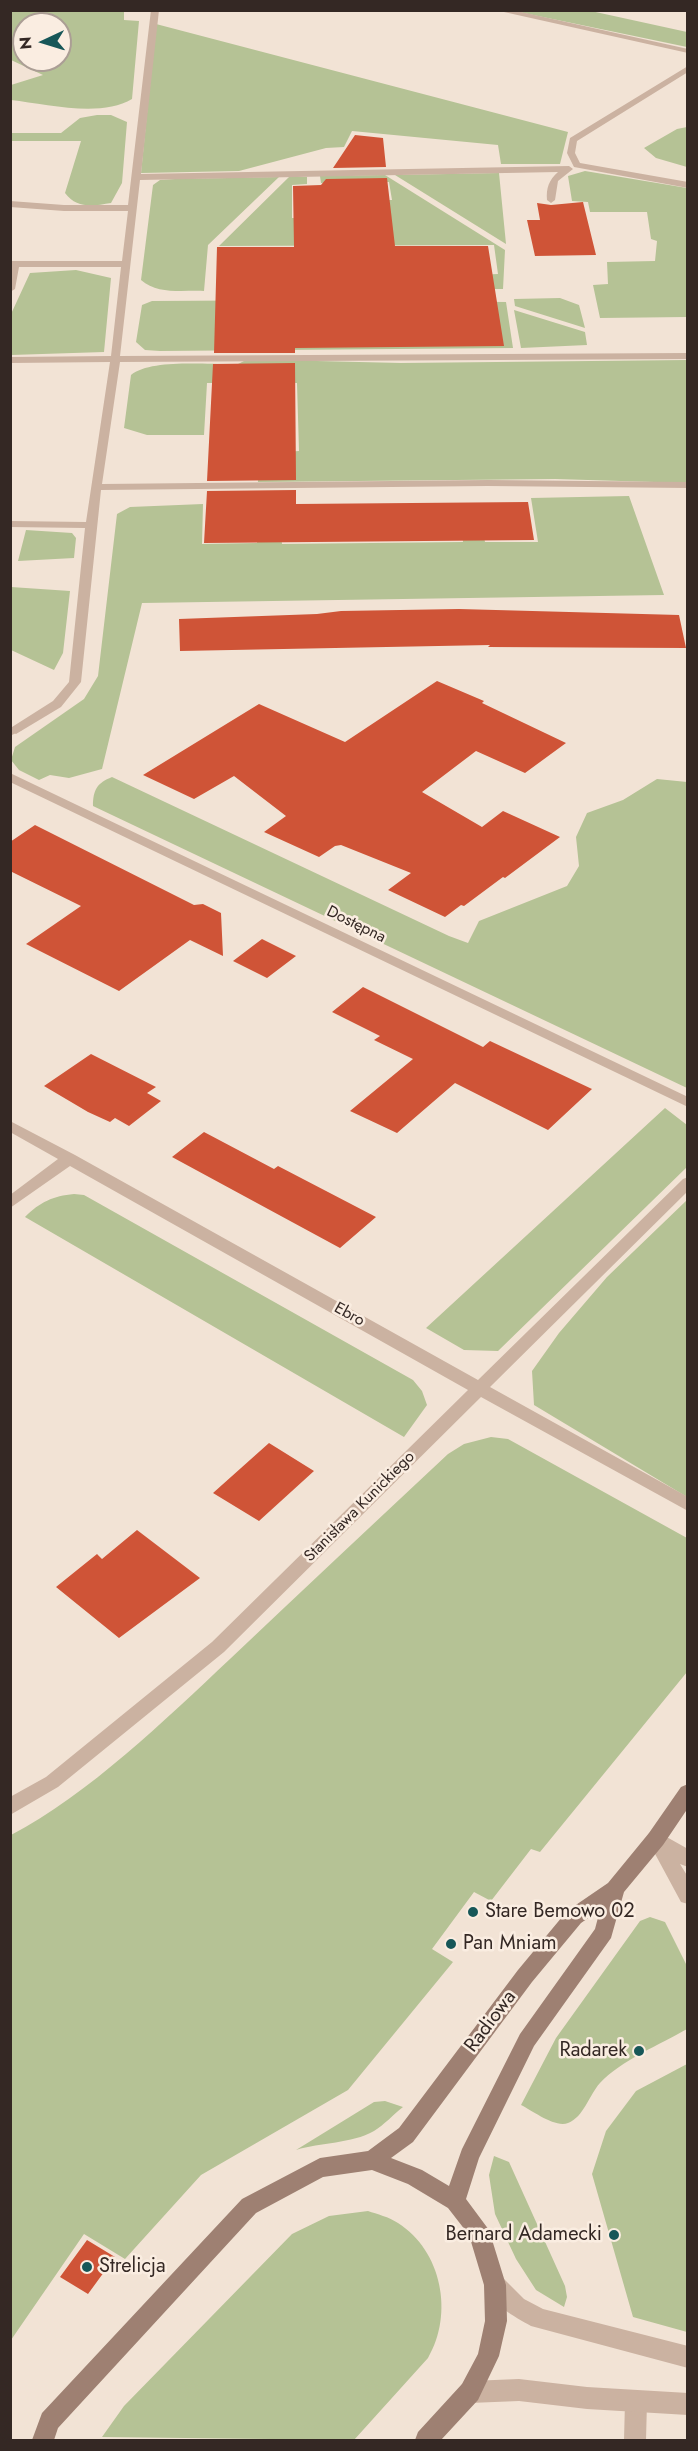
<!DOCTYPE html>
<meta charset="utf-8">
<style>
body{margin:0}
#map{position:relative;width:698px;height:2451px;overflow:hidden;background:#f2e3d5;font-family:Jost,sans-serif}
canvas{display:block}
.frame{position:absolute;inset:0;border:12px solid #342824;pointer-events:none}
.north{position:absolute;left:12px;top:12px;width:60px;height:60px;box-sizing:border-box;background:#faede1;border:2px solid #ab9e95;border-radius:50%;rotate:266deg;font-size:16px;font-weight:700;line-height:24px;text-align:center;color:#342824}
.north::after{content:'';display:block;margin:auto;width:21px;height:27px;background:#175758;clip-path:polygon(50% 0,100% 100%,50% 72%,0 100%)}
</style>
<div id="map">
<canvas width="698" height="2451"></canvas>
<div class="frame"></div>
<div class="north">N</div>
</div>
<script>
const c = document.querySelector('canvas').getContext('2d');
c.lineJoin = 'round';
function paint(path, color) {
  c.fillStyle = color;
  c.fill(path, 'evenodd');
}
function stroke(path, color, width, dash) {
  c.strokeStyle = color;
  c.lineWidth = width;
  c.lineCap = dash ? 'butt' : 'round';
  c.setLineDash(dash || []);
  c.stroke(path);
}
function drawText(font, color, halo, rows, align = 'center') {
  c.font = font + ' Jost,sans-serif';
  c.lineWidth = 5;
  c.setLineDash([]);
  c.textBaseline = 'middle';
  c.strokeStyle = halo;
  c.fillStyle = color;
  for (const [text, x, y, turn = 0] of rows) {
    c.save();
    c.translate(x, y);
    c.rotate((+turn || 0) * Math.PI / 180);
    c.textAlign = isNaN(turn) ? turn : align;
    if (halo) c.strokeText(text, 0, 0);
    c.fillText(text, 0, 0);
    c.restore();
  }
}
const green = new Path2D(`
 M11,10L124,11V20L139,21L132,99C101,118 46,104 11,100V85L43,75L11,60ZM24,24H60V60H24Z
 M514,11H591L687,32V47Z
 M156,24L568,132L560,164H501L498,145L352,131L344,147L326,148L239,171L141,173Z
 M97,115H111L127,122L122,183L111,203C93,206 77,209 65,193L81,141H11L10,133H61L80,118Z
 M687,127V167L656,158L644,148L677,129Z
 M585,171L687,188V317L600,318L593,285L608,284L607,262L655,261L657,241L651,239L647,212H590L588,202L572,201L568,176Z
 M499,173L506,244L395,175Z
 M385,175L505,250L503,289H477L474,275L498,274L494,245L219,246L289,177H307V184L292,185V218H337L338,200H392L389,182L321,183L320,176Z
 M279,177L208,245L204,291C183,290 158,295 141,280L153,185L160,180L175,179Z
 M76,270L111,278L104,352L11,355V314L30,273Z
 M560,298L579,305L585,328L515,306L514,299Z
 M327,300L506,302L513,348L160,351L145,350L136,342L142,305L152,301Z
 M514,310L585,332L587,345L521,348Z
 M275,360L401,363L687,360V483L555,479L258,482L257,466L284,452L299,451L297,383H207L204,435H147L124,428L131,375C151,358 211,365 238,364L244,361Z
 M629,496L664,595L142,603L102,769L69,778L50,775L39,780L19,770L11,760L15,747L84,699L98,676L117,514L130,507L203,504L202,544L257,543L258,533H281L282,544L463,542L462,532H483L485,542H538L531,498Z
 M26,530L72,533L76,538L74,558L18,561Z
 M11,587L70,591L63,653L54,670L11,650Z
 M112,777L449,936L468,943L479,921L567,886L579,866L576,837L587,813L623,800L657,779L687,782V1088L93,806C93,790 97,783 112,777Z
 M665,1108L687,1125V1167L498,1351L464,1350L426,1328Z
 M74,1194L84,1195L413,1380L422,1391L427,1405L404,1437L25,1217C40,1202 53,1196 74,1194Z
 M687,1200V1497L534,1405L532,1371L559,1333L607,1277Z
 M491,1437L508,1439L687,1538V1672L540,1852L531,1849L491,1901L474,1892L432,1949L453,1962L348,2090L201,2175L125,2259L84,2234L11,2340V1835C89,1794 165,1720 230,1659C302,1591 375,1522 448,1454L464,1444Z
 M650,1917L665,1922L687,1966V2029C661,2044 620,2061 600,2083C589,2095 584,2117 568,2123C555,2128 533,2111 521,2105L556,2038L640,1921Z
 M687,2064V2332L633,2317L592,2174L606,2131L636,2091Z
 M385,2101L403,2107C394,2114 384,2125 374,2131C351,2144 321,2142 296,2150L374,2102Z
 M494,2156L509,2162L565,2286L567,2297L564,2307L536,2290L516,2259L495,2214L489,2175Z
 M368,2211C377,2214 389,2217 398,2223C442,2251 454,2314 428,2358L354,2440L102,2437L124,2406L292,2234L329,2216Z`);
const building = new Path2D(`
 M355,135L383,138L386,167L333,168Z
 M387,178L395,246H488L504,346L295,348V353H214L217,247H294L293,186L321,185L326,179Z
 M583,202L596,255L535,256L527,220H540L537,203L551,205Z
 M295,363L296,480L207,481L213,364Z
 M296,490V504L528,502L534,540L204,543L207,491Z
 M459,609L679,615L686,648L488,647L490,645L180,651L179,619L317,614L341,611Z
 M437,681L484,701L482,703L566,743L525,773L476,751L422,792L482,827L503,811L560,837L505,878L503,877L464,906L461,905L445,917L388,890L411,873L341,845L335,846L319,857L264,832L286,816L234,776L194,799L143,775L259,704L345,742Z
 M35,825L194,905L203,904L221,913L223,956L190,940L119,991L26,944L81,906L10,871V842Z
 M262,939L296,956L267,978L233,961Z
 M363,987L483,1047L490,1041L592,1089L548,1130L455,1083L397,1133L350,1111L413,1059L374,1040L380,1036L332,1012Z
 M91,1054L156,1087L147,1093L161,1101L129,1126L115,1118L110,1122L88,1112L44,1086Z
 M204,1132L274,1169L278,1166L376,1217L340,1248L172,1157Z
 M269,1443L314,1471L259,1521L213,1493Z
 M137,1530L200,1578L119,1638L56,1587L97,1554L102,1559Z
 M87,2240L115,2257L88,2294L60,2277Z`);
const service = new Path2D(`
 M151,10H159L141,174L569,166L573,169L558,181L555,200L551,203L547,200C546,188 549,180 558,172L140,180L120,356L688,353V359L120,362L102,484L488,480L688,482V488L488,486L101,490L81,682L61,707L16,734L10,731L12,727L53,701L69,682L85,528L10,527V521L86,522L110,362L10,363V357L111,356L121,267H19L15,289L10,292V261H122L128,211H64L10,207V201L64,205H128Z
 M495,10H512L688,49V53Z
 M688,66V72L577,141L575,153L580,163L688,182V188L574,167L567,153L570,138Z
 M656,1831L688,1849V1867L680,1864L688,1877V1904L681,1902L647,1839L649,1833Z
 M636,2391L644,2394L647,2402L646,2440H624L625,2402L628,2394Z`);
const minor = new Path2D(`
 M16,726L22,730L10,736V728Z
 M10,773L688,1097V1107L10,782Z
 M10,1121L75,1155L478,1380L683,1179L688,1177V1191L490,1387L688,1497V1511L481,1397L224,1652L58,1787L10,1815V1797L46,1777L212,1642L468,1390L70,1166L10,1208V1195L58,1159L10,1132Z`);
const tertiary = new Path2D(`
 M495,2275L503,2278L524,2299L543,2309L688,2346V2368L531,2326C513,2316 493,2305 484,2285L487,2278Z
 M519,2379L587,2387L688,2393V2415L587,2409L519,2401L470,2403L462,2400L459,2392L462,2384L470,2381Z`);
const secondary = new Path2D(`
 M688,1784V1808L663,1845L624,1892L611,1938L534,2046L479,2158L466,2199L489,2230L506,2285L507,2321L499,2356L478,2400L441,2440H415L418,2432L462,2384L478,2354L485,2321L484,2285L469,2235L448,2208L408,2184L372,2170L323,2177L256,2213L58,2428L54,2440H32L42,2413L242,2199L320,2158L368,2151L399,2128L518,1970L567,1911L608,1883L649,1833L681,1787ZM600,1910L595,1929L520,2034L462,2149L449,2186L422,2170L391,2158L413,2142L532,1982L581,1923Z`);
const markers = [
 [473,1912,6,"#175758"],
 [451,1944,6,"#175758"],
 [639,2051,6,"#175758"],
 [614,2235,6,"#175758"],
 [87,2267,6,"#175758"]
];
const streetNames = [
 ["Dostępna",356,925,26],
 ["Ebro",349,1315,29],
 ["Stanisława Kunickiego",360,1507,-45]
];
const nearPoinames = [
 ["Stare Bemowo 02",485,1912],
 ["Pan Mniam",463,1944],
 ["Radarek",627,2051,"right"],
 ["Bernard Adamecki",602,2235,"right"],
 ["Strelicja",99,2267]
];
const nearStreetnames = [
 ["Radiowa",491,2022,-53]
];
paint(green, '#b5c295');
paint(building, '#cf5437');
paint(service, '#cbb2a1');
paint(minor, '#cbb2a1');
paint(tertiary, '#cbb2a1');
paint(secondary, '#9e8072');
for (const [x, y, r, color] of markers) {
  const dot = new Path2D();
  dot.arc(x, y, r, 0, 2 * Math.PI);
  c.fillStyle = color;
  c.fill(dot);
  stroke(dot, '#faede1', 2);
}
drawText('16px', '#342824', '#faede1', streetNames);
drawText('20px', '#342824', '#faede1', nearPoinames, 'left');
drawText('20px', '#342824', '#faede1', nearStreetnames);
</script>
